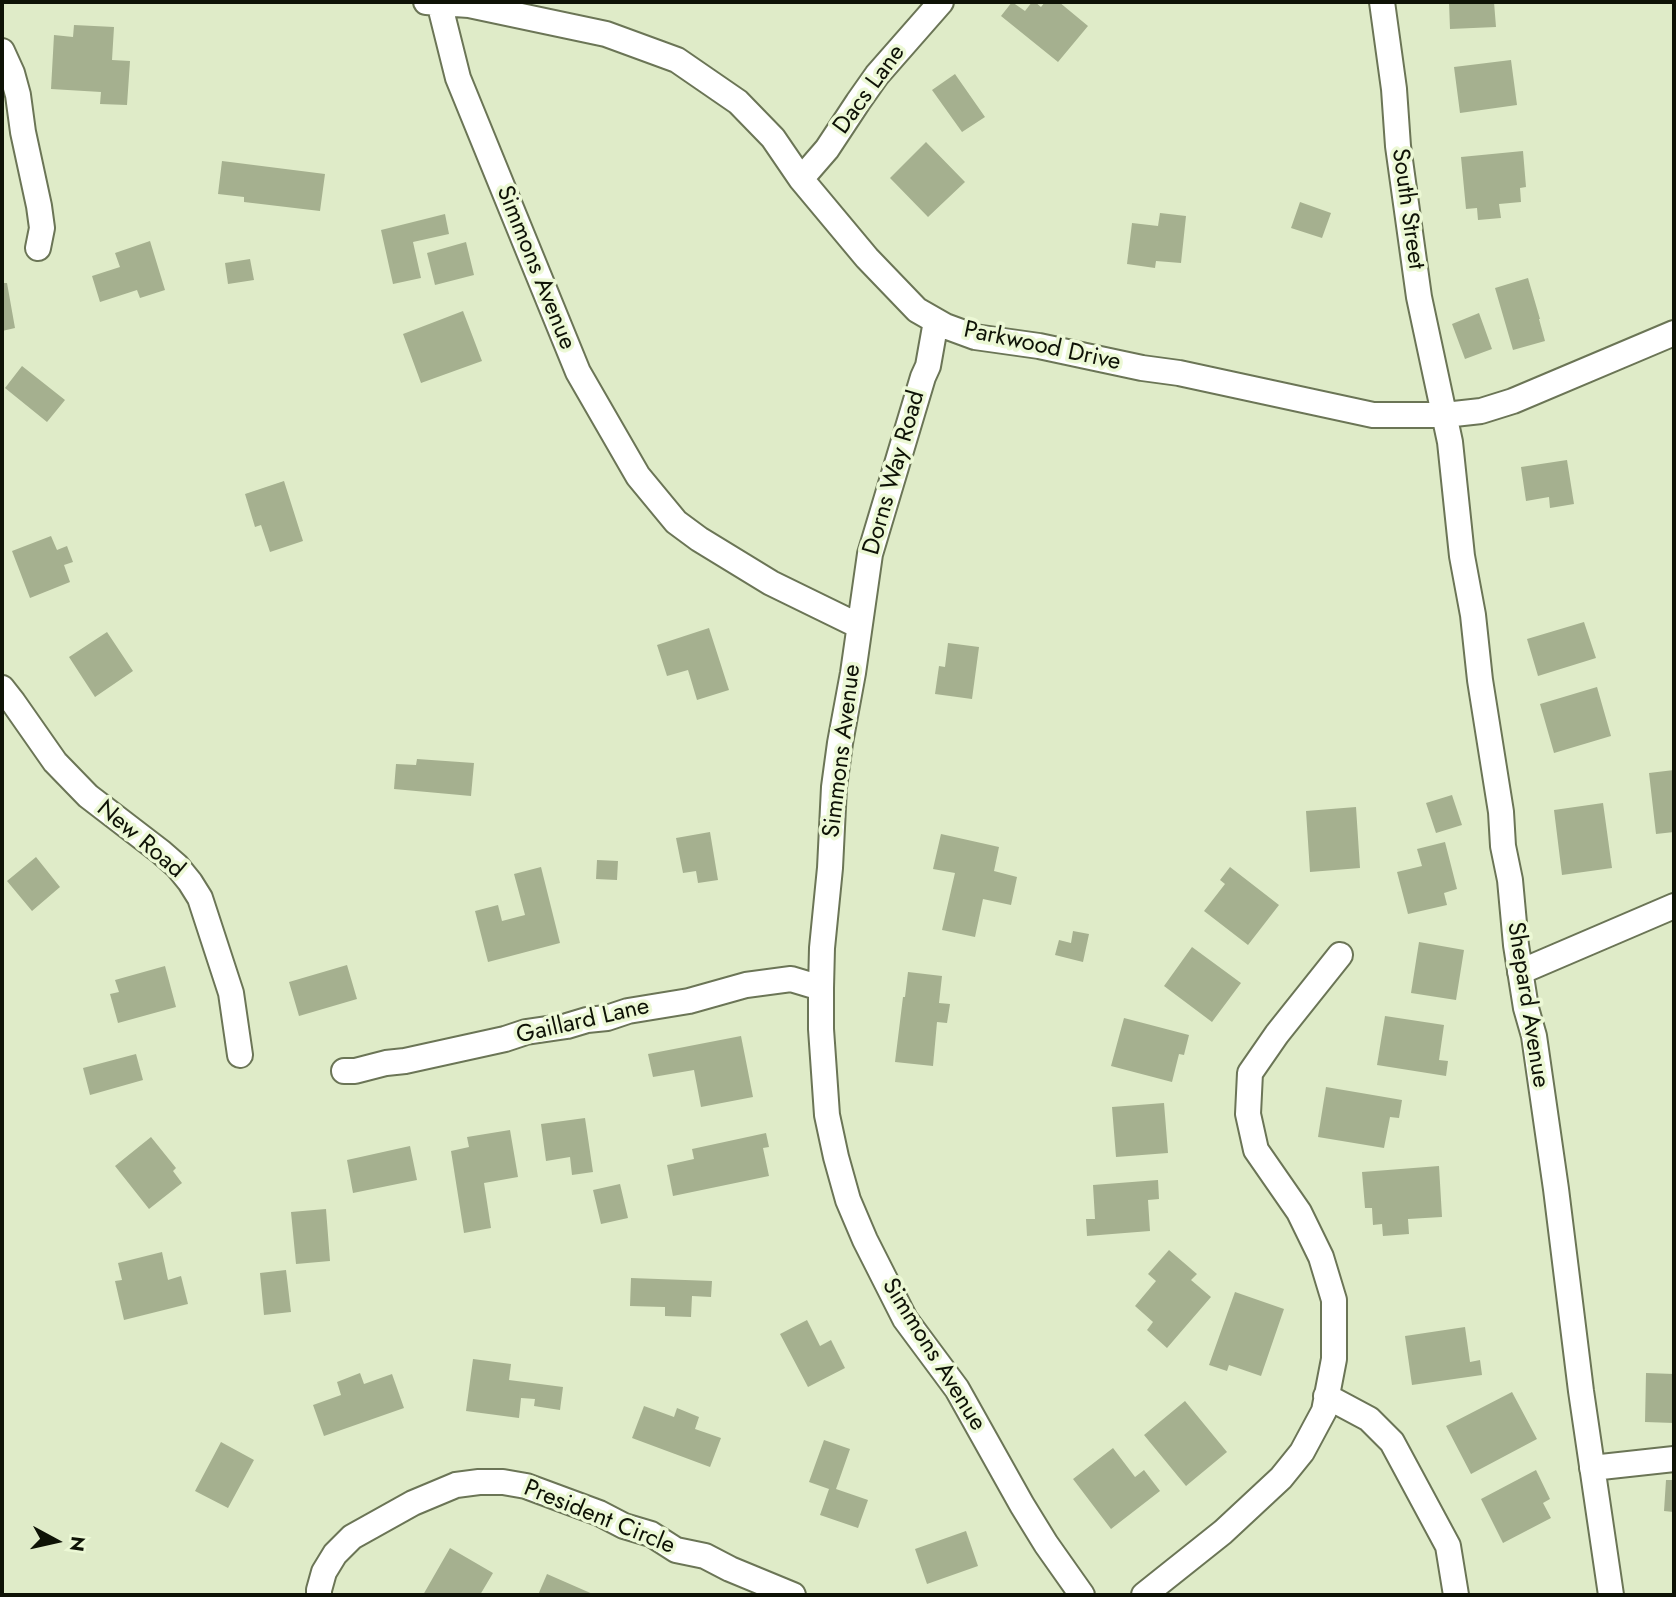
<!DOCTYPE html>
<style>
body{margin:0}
#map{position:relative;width:1676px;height:1597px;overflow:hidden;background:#dfebc8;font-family:Jost,sans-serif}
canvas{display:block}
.frame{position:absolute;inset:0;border:4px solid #0e1206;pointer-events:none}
.north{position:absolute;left:21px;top:1506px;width:70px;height:70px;-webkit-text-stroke:5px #ecf8d5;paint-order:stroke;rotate:98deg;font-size:19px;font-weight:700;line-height:28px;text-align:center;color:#0e1206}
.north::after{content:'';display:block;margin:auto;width:24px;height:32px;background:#0e1206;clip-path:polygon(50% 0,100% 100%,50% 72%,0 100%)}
</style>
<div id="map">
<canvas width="1676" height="1597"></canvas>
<div class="frame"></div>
<div class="north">N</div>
</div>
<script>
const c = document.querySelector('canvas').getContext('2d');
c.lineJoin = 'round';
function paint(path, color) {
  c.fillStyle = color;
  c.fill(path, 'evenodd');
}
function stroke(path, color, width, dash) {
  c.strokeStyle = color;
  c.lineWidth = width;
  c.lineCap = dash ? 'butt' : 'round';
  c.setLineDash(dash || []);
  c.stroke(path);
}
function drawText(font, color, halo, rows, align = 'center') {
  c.font = font + ' Jost,sans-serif';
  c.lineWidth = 7;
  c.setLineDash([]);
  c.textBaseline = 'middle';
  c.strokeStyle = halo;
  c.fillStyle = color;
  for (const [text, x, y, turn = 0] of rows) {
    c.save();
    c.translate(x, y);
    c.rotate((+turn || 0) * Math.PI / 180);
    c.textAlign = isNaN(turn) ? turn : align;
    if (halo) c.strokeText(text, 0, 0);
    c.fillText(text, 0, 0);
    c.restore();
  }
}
const building = new Path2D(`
 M1012,2L1025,11L1032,2H1035L1041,7L1045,2H1059L1088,26L1058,62L1001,16Z
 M1449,2H1494L1496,27L1450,29Z
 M74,25L114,27L112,60L130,61L127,105L100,104L101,92L51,89L54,35L73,37Z
 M1511,60L1517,105L1460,113L1454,67Z
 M955,74L985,117L962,132L932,90Z
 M926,142L965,182L928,217L890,178Z
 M1523,151L1526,187L1520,188L1521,202L1499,204L1501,218L1478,220L1477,208L1466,209L1461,157Z
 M222,161L325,174L320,211L244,202V197L218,194Z
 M1300,202L1331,213L1322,238L1291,228Z
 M1160,213L1186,216L1181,263L1156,261L1155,268L1127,264L1132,223L1158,226Z
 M445,214L449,234L413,242L421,278L393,284L381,230Z
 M150,241L165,290L140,298L137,290L100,302L92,276L120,267L115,253Z
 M466,242L474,275L435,285L427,253Z
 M250,259L254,280L228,284L225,263Z
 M1528,278L1540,319H1539L1545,341L1513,350L1495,288Z
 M2,283H7L15,328L2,331Z
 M463,311L482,361L421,383L403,334Z
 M1479,313L1492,349L1465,359L1452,324Z
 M22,366L65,400L47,422L5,388Z
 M1567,460L1574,504L1550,508L1549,497L1526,501L1521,467Z
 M284,481L303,541L270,552L261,525L255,527L245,494Z
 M51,536L57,550L67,546L73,562L64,565L70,582L30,598L12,551Z
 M1584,622L1596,658L1538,676L1527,639Z
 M709,628L729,690L697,700L688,670L667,676L657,645Z
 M107,632L133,671L95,697L69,657Z
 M948,643L979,647L972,699L935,694L939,666L945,667Z
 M1597,687L1611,736L1554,753L1540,704Z
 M417,759L474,763L471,796L394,789L396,764L416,765Z
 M1674,770V832L1656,834L1649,773Z
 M1452,795L1462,825L1436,833L1426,803Z
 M1603,803L1612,868L1562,875L1554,810Z
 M1356,807L1360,868L1310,872L1306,811Z
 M710,832L718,880L698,883L696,871L683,873L676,838Z
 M941,834L999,847L994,871L1017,877L1011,905L983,899L975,937L942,930L955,873L933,869Z
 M1445,842L1457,889L1444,893L1447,905L1408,914L1397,872L1422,866L1417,849Z
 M36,857L60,887L32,911L7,881Z
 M597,860L618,861L617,880L596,879Z
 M541,867L560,943L488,962L475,911L498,905L502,921L525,915L514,874Z
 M1230,867L1279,905L1248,945L1204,911L1225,884L1220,880Z
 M1073,931L1089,934L1083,962L1055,955L1059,940L1071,943Z
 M1419,942L1464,950L1456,1000L1411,993Z
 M1192,947L1241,983L1212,1022L1164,986Z
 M347,965L357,999L299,1016L289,982Z
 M165,966L176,1007L118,1023L110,994L119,992L115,980Z
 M908,972L942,976L939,1003L950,1004L947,1023L937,1022L933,1066L895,1062L903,997H905Z
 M1385,1016L1444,1025L1439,1060L1448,1061L1446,1076L1377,1065Z
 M1124,1018L1189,1035L1184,1055L1179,1054L1172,1082L1111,1066Z
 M741,1036L753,1097L701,1107L694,1070L653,1077L648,1054Z
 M136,1054L143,1080L90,1095L83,1068Z
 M1326,1087L1402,1100L1399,1118L1390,1117L1384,1148L1318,1137Z
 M1164,1103L1168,1153L1116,1157L1112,1107Z
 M585,1118L593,1172L572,1175L570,1157L546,1161L541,1124Z
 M510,1130L518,1177L484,1183L491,1228L464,1233L451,1151L469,1147L467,1137Z
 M766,1133L769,1147L763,1148L769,1176L673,1196L667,1165L694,1159L692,1149Z
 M151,1137L176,1168L173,1171L182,1183L149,1209L115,1166Z
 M410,1146L417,1180L353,1193L347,1160Z
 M1439,1166L1442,1217L1408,1219L1409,1234L1383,1236L1382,1224L1373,1225L1372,1208H1365L1362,1172Z
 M1158,1180L1159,1199L1148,1200L1150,1231L1087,1236L1086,1219H1095L1093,1185Z
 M620,1184L628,1218L601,1224L593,1190Z
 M326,1209L330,1261L296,1264L291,1212Z
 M1169,1250L1197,1274L1191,1280L1211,1297L1167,1348L1147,1330L1153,1322L1135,1306L1156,1281L1148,1274Z
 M162,1252L168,1280L181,1276L188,1304L124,1320L115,1281L122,1280L118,1263Z
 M286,1270L291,1312L264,1315L260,1273Z
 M631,1278L712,1281L711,1297L692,1296L691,1317L665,1316V1307L630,1306Z
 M1235,1292L1284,1309L1261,1376L1229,1365L1227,1371L1209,1365Z
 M807,1320L820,1346L831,1340L845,1368L808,1387L780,1334Z
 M1465,1327L1470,1362L1480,1360L1482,1375L1412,1385L1405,1336Z
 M473,1359L511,1364L509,1380L563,1387L560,1410L534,1406L535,1399L521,1398L519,1418L466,1411Z
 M360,1373L364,1384L392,1374L404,1408L324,1436L313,1405L341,1395L337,1382Z
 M1646,1373L1674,1374V1423L1645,1422Z
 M1512,1392L1537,1439L1471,1474L1446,1426Z
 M1185,1401L1227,1452L1186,1486L1144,1435Z
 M644,1406L674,1417L677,1408L699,1417L695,1429L721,1438L710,1467L632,1438Z
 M824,1440L850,1449L836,1489L868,1500L858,1528L820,1515L829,1489L809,1482Z
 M221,1442L254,1460L228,1508L195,1491Z
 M1113,1448L1135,1477L1144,1470L1160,1491L1111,1529L1073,1479Z
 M1536,1470L1550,1499L1543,1503L1551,1518L1503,1543L1481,1499Z
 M1666,1480H1674V1512L1664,1511Z
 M966,1531L978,1566L927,1584L915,1549Z
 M450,1548L493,1573L480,1595H423Z
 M547,1574L595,1595H538Z`);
const minor = new Path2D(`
 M426,2L469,5L606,34L677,60L738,102L773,138L801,179L867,258L917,310L945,326L975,337L1039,346L1142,368L1179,373L1373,415H1445L1481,411L1513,401L1674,333
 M439,2L458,78L578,372L638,476L676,522L699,539L771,583L859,626
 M1382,2L1394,89L1398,146L1419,297L1450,442L1462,556L1473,615L1480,680L1501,812L1503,846L1510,880L1516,945L1526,1008L1534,1036L1556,1189L1581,1391L1611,1595
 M2,51L12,73L18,95L23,132L39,206L42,228L38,248
 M801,179L827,149L858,102L877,75L941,2
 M936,321L928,366L923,377L870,554L853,673L840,743L834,787L830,868L822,948L821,988V1029L827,1115L836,1157L848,1200L865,1240L905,1319L957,1389L1022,1505L1046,1544L1082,1595
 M2,688L13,702L55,762L88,796L161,852L177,866L190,882L200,898L231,993L240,1055
 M1520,972L1674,906
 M344,1071H355L386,1063L405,1061L505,1039L526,1032L567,1026L587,1020L607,1018L628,1011L689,1001L746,985L791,979L821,988
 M1326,1396L1369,1419L1392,1442L1448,1546L1456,1595
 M1592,1468L1674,1459
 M319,1595V1590L324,1572L335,1554L352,1537L413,1503L456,1485L479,1482H503L526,1486L599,1513L624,1526L651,1534L676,1550L705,1556L730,1569L793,1595
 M1144,1595L1223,1532L1281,1478L1302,1452L1324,1411L1334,1359V1300L1321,1257L1299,1212L1256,1150L1248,1114L1250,1073L1277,1034L1340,955`);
const streetNames = [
 ["Dacs Lane",870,90,-54],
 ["South Street",1407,209,82],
 ["Simmons Avenue",535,268,68],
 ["Parkwood Drive",1042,347,12],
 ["Dorns Way Road",895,473,-74],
 ["Simmons Avenue",843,751,-83],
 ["New Road",140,840,40],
 ["Shepard Avenue",1527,1005,81],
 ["Gaillard Lane",583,1022,-13],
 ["Simmons Avenue",933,1355,58],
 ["President Circle",599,1518,22]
];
paint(building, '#a5b08f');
stroke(minor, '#6b7556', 28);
stroke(minor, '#fff', 24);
drawText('24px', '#0e1206', '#ecf8d5', streetNames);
</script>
